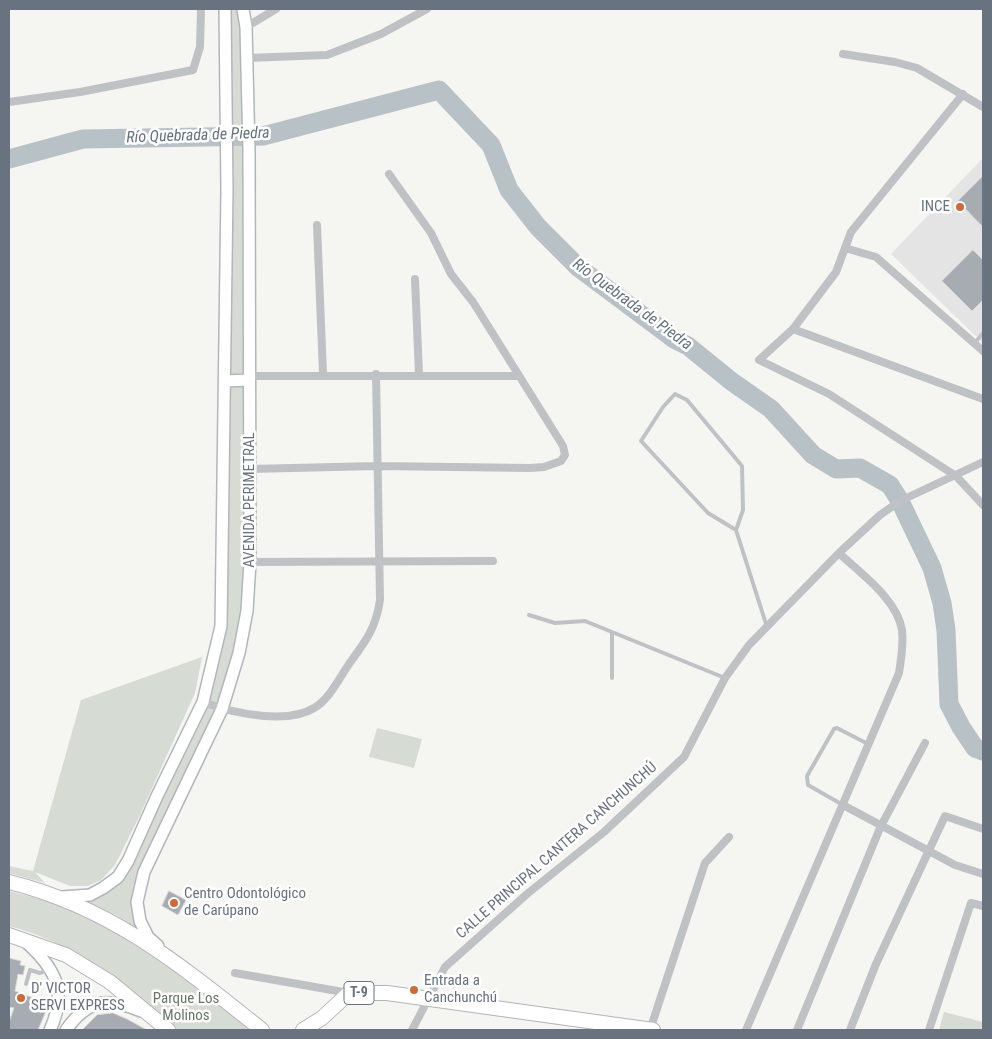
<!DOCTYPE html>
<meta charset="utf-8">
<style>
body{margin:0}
#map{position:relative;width:992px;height:1039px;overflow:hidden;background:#f5f5f2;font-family:"Roboto Condensed",sans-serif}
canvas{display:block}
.frame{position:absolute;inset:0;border:10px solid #68737f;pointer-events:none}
</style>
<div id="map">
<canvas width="992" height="1039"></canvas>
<div class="frame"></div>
</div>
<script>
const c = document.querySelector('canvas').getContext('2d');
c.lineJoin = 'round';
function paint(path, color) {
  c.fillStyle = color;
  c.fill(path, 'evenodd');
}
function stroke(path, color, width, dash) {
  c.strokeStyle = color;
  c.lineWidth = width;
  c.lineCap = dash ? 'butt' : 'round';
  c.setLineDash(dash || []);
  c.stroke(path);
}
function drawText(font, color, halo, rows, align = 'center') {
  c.font = font + ' "Roboto Condensed",sans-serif';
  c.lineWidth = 5;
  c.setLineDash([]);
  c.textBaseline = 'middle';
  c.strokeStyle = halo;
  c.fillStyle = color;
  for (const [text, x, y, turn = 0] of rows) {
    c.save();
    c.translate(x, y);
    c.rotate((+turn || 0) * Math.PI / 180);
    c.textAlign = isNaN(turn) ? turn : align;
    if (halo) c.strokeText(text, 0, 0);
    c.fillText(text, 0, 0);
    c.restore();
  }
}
const built = new Path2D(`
 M982,159L983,161V343L891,254Z`);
const green = new Path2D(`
 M232,9H240L243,27L250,571L239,653L137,902L148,937L116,915L82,901L98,897L116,885L203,702L221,626L226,56L231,32Z
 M202,657L195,693L140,815L115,865L101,880L88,886H70L35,872L45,883L9,873V866L33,871L81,700Z
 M377,728L422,739L414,768L369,757Z
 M9,891L58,904L145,947L250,1030H177C129,985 74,943 9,926Z
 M944,1012L983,1022L981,1030H939Z`);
const river = new Path2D(`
 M9,159L83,139L263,136L439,90L491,145L509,190L538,227L579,268L674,339L688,346L731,381L771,409L813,455L836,469L860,468L890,485L900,501L932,568L942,603L946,630L949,704L961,727L975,748L983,751`);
const building = new Path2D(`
 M983,176V227L958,201Z
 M973,250L983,260V300L972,311L942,281Z
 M169,891L186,900L178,915L162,906Z
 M9,958L21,961L20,965L25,966L23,975L18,974L15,991L49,1004L38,1030H9V1022L14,1008L9,1007Z
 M113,1013L127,1019L147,1030H82L97,1015Z`);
const service = new Path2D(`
 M974,344L983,333
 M675,394L687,400L742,466L743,510L736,530L708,513L641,441L663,407Z
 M736,530L767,627
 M529,615L555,623L585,621L725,678
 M612,678V632
 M843,805L808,785L807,776L834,729L837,728L868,744
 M26,984L30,970L40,973L48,970`);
const minor = new Path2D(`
 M246,27L276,9
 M843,54L895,62L917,68L983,107
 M247,58L327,55L381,34L427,9
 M963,94L851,232L836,272L793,329L759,360L829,394L956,476L983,505
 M9,102L80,92L193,70L200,47L201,9
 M317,225L323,374
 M845,248L876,257L983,351
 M415,279L419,375
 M793,329L983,399
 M249,376H519
 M250,469L377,466L530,468L544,467L561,461L565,455L563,446L473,302L451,274L431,233L389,174
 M250,562L493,561
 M203,702C232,713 287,725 314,708C329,700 340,677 349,664C366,641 376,628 380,600L376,374
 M843,805L955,865L983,874
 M235,973L349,993
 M412,1030L445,967L527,894L604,832L684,757L725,678L749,645L839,553L880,515L900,501L983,462
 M650,1030L705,863L729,837
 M746,1030L899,673C901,659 904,644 902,630C897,599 861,574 839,553
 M797,1030L880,828L925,743
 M850,1030L876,964L945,816L983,829
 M929,1030L971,903L983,906`);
const secondary = new Path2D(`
 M225,381L249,380
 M62,897L90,895L103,888L118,877L128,861L157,796L203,702L221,626L227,190L225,9
 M27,943C57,970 67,993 50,1030
 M158,946L148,937L140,921L137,902L144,872L222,709L239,653L247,611L250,562L249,150L246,27L243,9
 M66,1030C88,999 107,997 141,1011`);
const trunk = new Path2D(`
 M9,882C111,907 182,966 262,1030
 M9,935L66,955L110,982L168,1030
 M303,1030L322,1018L349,993H387L653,1030`);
const markers = [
 [960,207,5,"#cb6b3c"],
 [174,903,5,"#cb6b3c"],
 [414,990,5,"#cb6b3c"],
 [21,998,5,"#cb6b3c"]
];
const shields = [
 [359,993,30]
];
const shieldNames = [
 ["T-9",359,993]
];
const poiNames = [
 ["INCE",950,207,"right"],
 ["Centro Odontológico",184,894],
 ["de Carúpano",184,911],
 ["Entrada a",424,981],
 ["Canchunchú",424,998],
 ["D' VICTOR",31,989],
 ["SERVI EXPRESS",31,1006]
];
const streetNames = [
 ["AVENIDA PERIMETRAL",250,500,-90],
 ["CALLE PRINCIPAL CANTERA CANCHUNCHÚ",557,851,-41]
];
const parkNames = [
 ["Parque Los",186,999],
 ["Molinos",186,1016]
];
const waterNames = [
 ["Río Quebrada de Piedra",198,136,-2],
 ["Río Quebrada de Piedra",632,305,36]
];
paint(built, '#e3e4e3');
paint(green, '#d6dbd4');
stroke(river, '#b8c1c5', 19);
paint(building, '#a6acb1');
stroke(building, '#d6d7d5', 1);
stroke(secondary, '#b2b6ba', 14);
stroke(trunk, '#b2b5b8', 16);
stroke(service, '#bfc2c5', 4);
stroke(minor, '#bfc2c5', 8);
stroke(secondary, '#fff', 11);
stroke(trunk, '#fff', 14);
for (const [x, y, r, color] of markers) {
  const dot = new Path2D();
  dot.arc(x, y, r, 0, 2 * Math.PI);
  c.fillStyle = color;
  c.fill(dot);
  stroke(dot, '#fff', 2);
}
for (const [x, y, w] of shields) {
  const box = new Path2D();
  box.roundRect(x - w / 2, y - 11.5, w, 23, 4);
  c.fillStyle = '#fff';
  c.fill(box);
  stroke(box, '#68737f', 1);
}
drawText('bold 14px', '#68737f', null, shieldNames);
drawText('15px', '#68737f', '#fff', poiNames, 'left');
drawText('15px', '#68737f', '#fff', streetNames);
drawText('15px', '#687766', '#fff', parkNames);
drawText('italic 16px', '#64737c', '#fff', waterNames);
</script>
